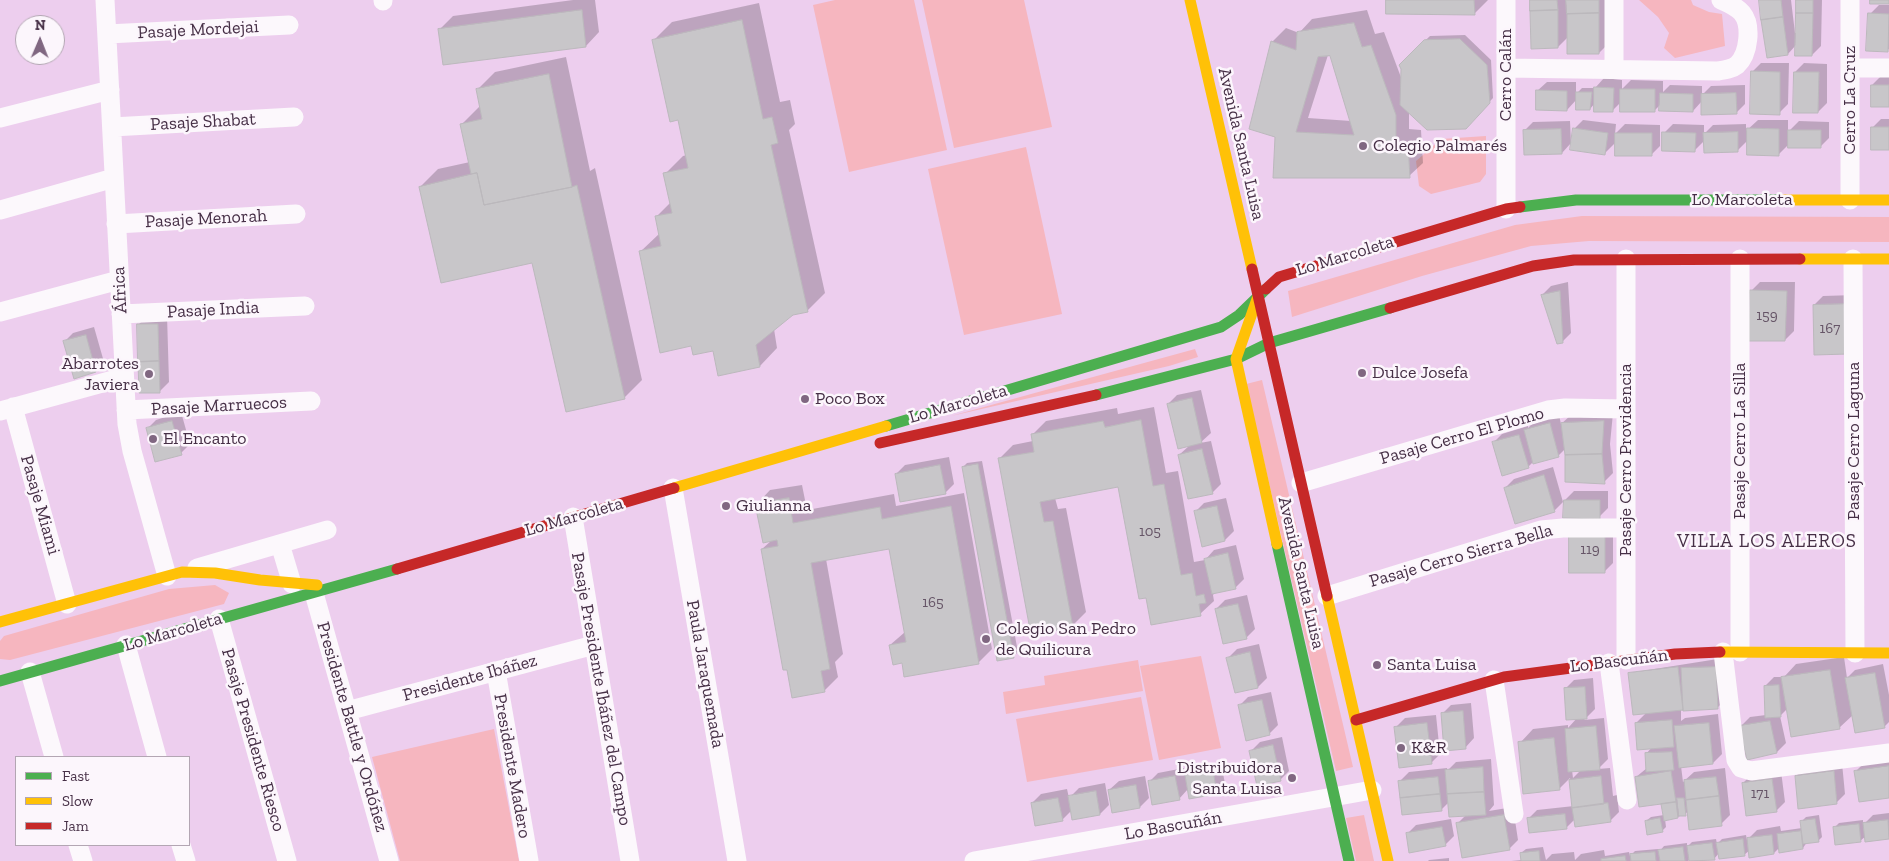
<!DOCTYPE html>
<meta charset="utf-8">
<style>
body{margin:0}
#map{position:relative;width:1889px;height:861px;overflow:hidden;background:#edceee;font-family:"Zilla Slab",serif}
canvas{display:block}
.legend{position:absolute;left:15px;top:756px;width:175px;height:90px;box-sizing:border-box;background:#fcf6fc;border:1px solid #b3a6b3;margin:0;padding:6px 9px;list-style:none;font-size:15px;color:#462f46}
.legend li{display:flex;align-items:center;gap:10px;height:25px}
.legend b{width:25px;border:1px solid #b3a6b3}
.north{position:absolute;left:15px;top:15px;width:50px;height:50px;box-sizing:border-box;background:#fcf6fc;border:1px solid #b3a6b3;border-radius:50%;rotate:1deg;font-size:14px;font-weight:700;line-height:20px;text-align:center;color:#462f46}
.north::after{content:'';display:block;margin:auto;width:18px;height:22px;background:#806781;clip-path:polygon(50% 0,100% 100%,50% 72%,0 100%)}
</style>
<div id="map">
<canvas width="1889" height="861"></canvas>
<ul class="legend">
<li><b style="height:6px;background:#4caf50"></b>Fast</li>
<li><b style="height:6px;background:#ffc107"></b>Slow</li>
<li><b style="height:6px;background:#c62828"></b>Jam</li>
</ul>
<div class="north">N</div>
</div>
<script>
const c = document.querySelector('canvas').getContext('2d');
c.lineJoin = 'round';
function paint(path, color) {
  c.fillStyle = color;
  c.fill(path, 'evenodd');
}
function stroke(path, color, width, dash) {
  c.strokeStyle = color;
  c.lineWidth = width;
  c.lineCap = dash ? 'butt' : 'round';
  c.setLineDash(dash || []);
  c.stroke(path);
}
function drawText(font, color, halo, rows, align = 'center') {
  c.font = font + ' "Zilla Slab",serif';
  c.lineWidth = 5;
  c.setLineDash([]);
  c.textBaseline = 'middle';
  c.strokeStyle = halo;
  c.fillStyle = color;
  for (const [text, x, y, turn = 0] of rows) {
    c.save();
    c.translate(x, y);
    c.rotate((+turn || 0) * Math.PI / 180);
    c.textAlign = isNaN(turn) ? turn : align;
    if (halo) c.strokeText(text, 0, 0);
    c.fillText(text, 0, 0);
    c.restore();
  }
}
const green = new Path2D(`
 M835,0H914L947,150L849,172L813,5Z
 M922,0H1024L1052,127L954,148Z
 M1639,0H1691L1693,5L1709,12L1722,14L1725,46L1675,58L1664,48L1669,33L1658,17Z
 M1486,136V174L1480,182L1431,194L1419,186L1416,161L1441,139Z
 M1026,147L1062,314L964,335L928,169Z
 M1582,216L1889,217V242L1589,241L1531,246L1422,276L1292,317L1288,291L1515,225Z
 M1195,349L1198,357L1169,366L951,416Z
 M1262,380L1353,767L1336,771L1246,384Z
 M215,585L229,593L224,604L10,660L0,659V641L4,636L169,589Z
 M1201,656L1221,748L1159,760L1140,666Z
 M1138,660L1143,691L1006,714L1003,692L1045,685L1044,676Z
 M1141,697L1153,760L1027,782L1016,719Z
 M494,729L519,861H400L372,757Z
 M1364,815L1374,861H1356L1346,818Z`);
const shadow = new Path2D(`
 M573,0H595L599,32L586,46L440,29L453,16Z
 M1387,0H1488L1474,14Z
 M1531,0H1607L1608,44L1599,53L1568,37L1558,47Z
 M1760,0H1791L1795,33H1797V0H1822L1821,46L1812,55L1796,45L1788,54Z
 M759,3L780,102L790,100L795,124L789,130L825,293L807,311L792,314L774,329L777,348L760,366L714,350L692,344L640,252L660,233L656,217L671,202L665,174L683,156L687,155L679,119L654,40L672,22Z
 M1879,5H1889V49L1887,50L1870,14Z
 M1367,10L1375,34L1384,32L1402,80V69L1400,65L1430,36L1465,35L1491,60L1493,98L1465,128L1409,112V129L1421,130L1423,163L1409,176L1276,136L1272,42L1286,28L1299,33L1312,19ZM1331,54L1351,121L1308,118L1328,55Z
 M566,57L590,171L595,168L642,380L624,398L533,261L420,187L438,169L470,162L462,124L480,106L477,90L495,72Z
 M1761,63H1789L1788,104L1779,113L1752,72Z
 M1804,63L1827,64V103L1818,112L1795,72Z
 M1881,76H1889V106L1872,85Z
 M1604,78L1622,80V89L1631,80L1663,81V92L1670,85L1702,86V95L1711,86L1745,85V104L1736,113L1702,101L1693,111L1661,104L1654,111L1622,101L1612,111L1595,103L1590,109L1577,99L1567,110L1537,91L1547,82H1576V94L1582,88H1595Z
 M1881,119H1889V149L1872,128Z
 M1583,120L1616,124L1615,134L1625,124L1660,125V146L1651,155L1616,142L1605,153L1574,129Z
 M1758,120H1788V132L1799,121L1829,122V138L1820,147L1789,144L1778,155L1748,140L1737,151L1704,141L1695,150L1664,133L1673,124L1704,125V134L1713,125L1746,124V131Z
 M1570,121L1571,143L1562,153L1524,131L1533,122Z
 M1568,282L1571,333L1562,342L1542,295L1551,286Z
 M1760,282H1795L1794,331L1785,340L1751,291Z
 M1855,295L1857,344L1814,305L1823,296Z
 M167,315L169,382L160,391L138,325L147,316Z
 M94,327L104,362L95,371L64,342L73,333Z
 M1201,390L1211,433L1200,443L1211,441L1221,484L1212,493L1179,455L1190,445L1168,404L1177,395Z
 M1154,407L1166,473L1178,471L1194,562L1205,560L1214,550L1236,545L1244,579L1235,588L1215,592L1213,595L1214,601L1200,614L1147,596L1119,486L1055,498L1058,509L1066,508L1086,612L1072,626L999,459L1013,445L1033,441L1032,435L1046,421L1117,408L1118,414Z
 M181,412L190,444L181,453L147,429L156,420Z
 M1613,413L1610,444L1613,473L1604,482L1565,449L1558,456L1533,462L1528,467L1493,443L1502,434L1528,426V428L1534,422L1559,415L1561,424L1571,415Z
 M949,457L954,484L945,493L896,474L905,465Z
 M982,461L1018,652L1013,657L963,467L967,463Z
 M1553,467L1563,502L1554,511L1505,488L1514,479Z
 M802,485L807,510L894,494L896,506L964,493L992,649L979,662H903L890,645L905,632L890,548L826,559L843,654L835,662L838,677L824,691L762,549L772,540L757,504L770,490Z
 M1574,491H1608V508L1599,517L1565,500Z
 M1226,498L1234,531L1225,540L1203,545L1195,512L1204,503Z
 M1613,525V563L1604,572H1570Z
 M1247,595L1255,629L1246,638L1216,609L1225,600Z
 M1259,644L1267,678L1258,687L1228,658L1237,649Z
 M1844,657L1847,678L1855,670L1883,664L1889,695V722L1884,727L1853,715L1839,728L1787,709L1780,716L1786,743L1777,752L1741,726L1750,717L1766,715L1765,686L1774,677H1784L1796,664Z
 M1724,658L1726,699L1717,708L1684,707L1681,709V721L1685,718L1718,714L1722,754L1713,763L1681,766L1683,782L1694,772L1725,768L1730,815L1721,824L1688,812L1678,817L1665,819L1666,827L1662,831L1646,821L1651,817L1664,815L1662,805L1636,777L1647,768L1646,754L1652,747L1636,723L1646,713L1629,673Z
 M1593,678L1595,709L1584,720L1604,718L1608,759L1598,769L1610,768L1613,796L1617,795L1619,812L1610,821L1575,819L1566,828L1528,819L1537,810L1574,806L1570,778L1559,789L1520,743L1533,729L1568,725V728L1577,718L1565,689L1574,680ZM1572,770H1581L1573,778Z
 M1271,692L1278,725L1269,734L1239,706L1248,697Z
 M1471,703L1474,738L1465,748L1442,714L1451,705Z
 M1436,715L1440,754L1431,763L1396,727L1405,718Z
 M1282,737L1289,771L1280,780L1251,751L1260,742Z
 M1491,759L1494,805L1489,811L1513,807L1518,840L1509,849L1458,823L1466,815L1449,802L1441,810L1400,781L1409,772L1447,768V771L1456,762Z
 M1889,759V796L1855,772L1864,763Z
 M1221,762L1225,784L1216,793L1188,789L1179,799L1149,782L1158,773L1184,768L1186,776L1195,767Z
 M1842,763L1845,794L1836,803L1796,776L1805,767Z
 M1781,771L1785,802L1776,811L1743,783L1752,774Z
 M1145,776L1149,798L1140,807L1109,790L1119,781Z
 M1105,783L1109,805L1100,814L1072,810L1062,820L1032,803L1041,794L1067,789L1069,798L1079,788Z
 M1889,813V837L1866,840V836L1860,841L1835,827L1839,823L1863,820V825L1873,815Z
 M1819,815L1822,837L1818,841L1807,842L1803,848L1780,847L1774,853L1750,850L1744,855L1719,853L1714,859L1695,861H1690V859L1688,861H1511L1522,860L1521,853L1526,849L1543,847L1546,860L1552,854L1574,852L1575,860L1581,854L1604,850L1605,856L1629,852L1630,856L1635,851L1658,849L1659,852L1664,846L1687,843V847L1692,842L1716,839L1717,844L1722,839L1746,835L1747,840L1757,830L1780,826L1781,831L1802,828V821L1806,817Z
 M1451,819L1454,836L1445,845L1407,834L1416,825Z
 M1449,858V861H1428L1429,860Z`);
const building = new Path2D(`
 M1386,0H1474L1475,15L1386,14Z
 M1530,0H1557L1558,10L1530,11Z
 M1566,0H1599V13L1567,14Z
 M1759,0H1781L1783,17L1761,20Z
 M1796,0H1813V13H1796Z
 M1870,0H1889V4H1870Z
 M582,10L586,47L443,65L438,29Z
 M1558,10V48L1531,49L1530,11Z
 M1599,13V54H1567V14Z
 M1796,13H1813L1812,56H1795Z
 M1868,13L1889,14L1888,52L1866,51Z
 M1783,17L1788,55L1767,58L1761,20Z
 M742,20L763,119L772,117L778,143L771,145L808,312L793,315L756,345L760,367L718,376L713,351L693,355L691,346L660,353L639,251L661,246L655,216L672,213L663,173L688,168L678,120L670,122L652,40Z
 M1354,23L1362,47L1371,45L1396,115V143H1408L1410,178H1273L1275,137L1249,129L1271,41L1296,50L1297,32ZM1330,56L1354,135L1296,132L1318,57Z
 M1460,39L1487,65L1490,103L1466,129L1427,130L1400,105L1401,69L1399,65L1424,40Z
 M1751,71L1780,72V115L1750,114Z
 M1794,72H1819L1818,113H1793Z
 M549,74L572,187L484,205L477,173L471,174L460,124L482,119L476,89Z
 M1871,85H1889V107H1871Z
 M1594,87L1614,88L1613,112H1594Z
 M1620,89H1655V112H1620Z
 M1536,90L1567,91V111L1536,110Z
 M1576,92H1592L1590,110H1576Z
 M1660,93L1693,94V112L1659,111Z
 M1736,93L1737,114L1701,115V94Z
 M1871,127H1889V150H1871Z
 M1573,128L1608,133L1605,155L1570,150Z
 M1747,128L1779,129V156L1747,155Z
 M1561,129L1562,154L1524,155L1523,130Z
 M1788,130H1821V148H1788Z
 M1662,132L1696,133L1695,152L1662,151Z
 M1738,132V152L1704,153L1703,133Z
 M1615,133H1652V156H1615Z
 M477,173L484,205L572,187L577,185L625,399L566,412L532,263L441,283L419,187Z
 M1750,290L1787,291L1785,341H1748Z
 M1560,291L1563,343L1557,344L1541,295Z
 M1847,304L1848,354L1814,355L1813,305Z
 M137,324H158L159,361L138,362Z
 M86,335L96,372L74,379L63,341Z
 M159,361L160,393H139L138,362Z
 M1192,398L1202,443L1178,449L1167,404Z
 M1141,420L1153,486L1164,484L1181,575L1192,573L1196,596L1204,594L1206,603L1199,604L1201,616L1151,625L1146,598L1139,599L1118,487L1040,502L1044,522L1053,521L1073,627L1031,635L998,458L1034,452L1031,434L1103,421L1105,427Z
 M172,421L182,455L155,462L146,428Z
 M1604,421L1602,454L1565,455L1561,423Z
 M1550,423L1559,457L1533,464L1524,430Z
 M1519,435L1529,468L1502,476L1492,442Z
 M1202,449L1213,494L1188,499L1178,455Z
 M1602,454L1605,484L1565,482V455Z
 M978,464L1014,658L997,661L962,467Z
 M940,465L946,494L900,502L895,474Z
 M1544,475L1555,512L1515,524L1504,488Z
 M789,498L793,523L880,507L882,519L951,506L979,664L904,677L902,663L893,665L889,645L906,642L889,549L811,563L830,669L821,671L825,692L792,698L787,670H783L761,549L778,546L777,540L763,543L755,504Z
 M1564,500H1600V519L1563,518Z
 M1217,506L1225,541L1202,547L1194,511Z
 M1569,534H1605V573H1569Z
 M1228,553L1236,589L1212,594L1204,559Z
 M1238,604L1247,639L1223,644L1215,609Z
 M1250,652L1258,688L1235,693L1226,658Z
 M1678,667L1683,710L1633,715L1628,673Z
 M1716,667L1718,709L1683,711L1681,668Z
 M1830,670L1840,729L1791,737L1781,677Z
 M1875,673L1885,728L1855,733L1845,678Z
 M1779,685L1781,717L1765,718L1764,686Z
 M1585,687L1587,719L1566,720L1564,688Z
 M1262,700L1270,735L1246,741L1238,705Z
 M1463,711L1466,749L1444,751L1441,713Z
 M1672,720L1674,747L1637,750L1635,723Z
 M1770,721L1777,753L1747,760L1739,726Z
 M1427,723L1432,764L1399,768L1394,727Z
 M1709,723L1713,764L1679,768L1674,726Z
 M1596,726L1600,770L1568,772L1565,729Z
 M1554,738L1560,790L1523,794L1518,742Z
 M1273,745L1281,781L1257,786L1249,751Z
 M1672,752L1674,770L1646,772L1645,753Z
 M1889,766V798L1859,802L1854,771Z
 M1483,767L1484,792L1447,794L1445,770Z
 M1213,770L1217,794L1189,799L1185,775Z
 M1671,771L1676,802L1639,807L1635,777Z
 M1834,771L1837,804L1798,809L1795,776Z
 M1175,776L1180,800L1152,805L1148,781Z
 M1601,776L1604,804L1572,808L1569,780Z
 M1438,777L1440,794L1400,798L1398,781Z
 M1716,777L1719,796L1686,800L1684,780Z
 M1772,779L1777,812L1746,816L1742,783Z
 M1136,785L1140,808L1112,813L1108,790Z
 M1096,791L1100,815L1072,820L1068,796Z
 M1484,792L1486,815L1449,817L1447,794Z
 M1440,794L1442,811L1402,815L1400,798Z
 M1719,796L1722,826L1689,830L1686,800Z
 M1058,798L1063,821L1035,826L1031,803Z
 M1677,798H1684L1686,816H1679Z
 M1676,802L1678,818L1664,821L1661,804Z
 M1608,803L1611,822L1575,827L1572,808Z
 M1565,814L1567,829L1529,833L1527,818Z
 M1504,815L1510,850L1462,858L1456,823Z
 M1660,818L1663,832L1647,835L1645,821Z
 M1815,819L1819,842L1803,844L1800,821Z
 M1888,820L1889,839L1865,842L1863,823Z
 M1859,824L1861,842L1835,845L1833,827Z
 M1442,827L1446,846L1409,853L1406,833Z
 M1801,831L1803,849L1779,853L1777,834Z
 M1772,835L1774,854L1749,858L1747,838Z
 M1743,839L1745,856L1719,859L1716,843Z
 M1712,843L1715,860L1689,861L1687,846Z
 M1683,847L1685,861H1660L1658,850Z
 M1539,851L1540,861H1521L1520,853Z
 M1655,852L1656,861H1631L1630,854Z
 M1625,856L1626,861H1601V859Z`);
const street = new Path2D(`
 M105,0L127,424L132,451L167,576
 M383,0V1
 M1506,0V209
 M1850,0V200
 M107,34L289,25
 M1506,68L1718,71C1725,70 1732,69 1737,65C1749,54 1752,25 1742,13C1737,7 1728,3 1721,0
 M1850,68H1889
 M1614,69V0
 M0,118L110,90
 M112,127L294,117
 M0,210L114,178
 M116,224L296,214
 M1626,259V660
 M1740,259V652
 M1853,259L1855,653
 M0,312L119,280
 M121,314L305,306
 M13,407L67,604
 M126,410L311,401
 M0,411L124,377
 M1301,483L1548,410L1565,408L1626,409
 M673,488L737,861
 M573,517L630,861
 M280,544L292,584
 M197,568L327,530
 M314,593L389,861
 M1327,596L1541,530L1563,528H1626
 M219,619L287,861
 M126,645L157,757
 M1723,652L1736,760L1741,768L1751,771L1889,753
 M1609,663L1627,800
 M496,671L529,861
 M30,672L54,757
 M1494,680L1514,814
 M347,711L594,645
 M78,845L83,861
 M181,845L186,861
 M974,861L1372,790`);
const fast = new Path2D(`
 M1520,207L1576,200H1780
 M1096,395L1236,359L1269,343L1390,308
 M886,426L1221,327L1239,315L1266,289
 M1277,544L1349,861
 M0,681L397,569`);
const slow = new Path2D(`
 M1190,0L1252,269
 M1780,200H1889
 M1800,259H1889
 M1257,299L1236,359L1277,544
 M674,488L886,426
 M1327,596L1388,861
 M0,622L182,572L215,573L260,580L317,585
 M1720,652L1889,653`);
const jam = new Path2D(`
 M1252,269L1327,596
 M1266,289L1279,277L1506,209L1520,207
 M1390,308L1533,266L1574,260L1800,259
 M880,443L1096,395
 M397,569L674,488
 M1356,720L1504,677L1675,654L1720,652`);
const markers = [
 [1363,146,5,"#806781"],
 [1362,373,5,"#806781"],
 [149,374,5,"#806781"],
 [805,399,5,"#806781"],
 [153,439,5,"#806781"],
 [726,506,5,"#806781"],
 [986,639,5,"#806781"],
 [1377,665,5,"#806781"],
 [1401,748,5,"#806781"],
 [1292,778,5,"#806781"]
];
const numberNames = [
 ["159",1767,316],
 ["167",1830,329],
 ["105",1150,532],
 ["119",1590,550],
 ["165",933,603],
 ["171",1760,794]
];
const streetNames = [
 ["Pasaje Mordejai",198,30,-3],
 ["Cerro Calán",1506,75,-90],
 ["Cerro La Cruz",1850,100,-90],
 ["Pasaje Shabat",203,122,-3],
 ["Avenida Santa Luisa",1241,144,77],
 ["Lo Marcoleta",1742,200],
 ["Pasaje Menorah",206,219,-3],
 ["Lo Marcoleta",1345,256,-17],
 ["África",120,290,-93],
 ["Pasaje India",213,310,-3],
 ["Lo Marcoleta",958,404,-16],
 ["Pasaje Marruecos",219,406,-3],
 ["Pasaje Cerro El Plomo",1462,436,-16],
 ["Pasaje Cerro La Silla",1740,441,-90],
 ["Pasaje Cerro Laguna",1854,441,-90],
 ["Pasaje Cerro Providencia",1626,460,-90],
 ["Pasaje Miami",40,505,74],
 ["Lo Marcoleta",574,517,-16],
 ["Pasaje Cerro Sierra Bella",1461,556,-16],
 ["Avenida Santa Luisa",1301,573,77],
 ["Lo Marcoleta",173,632,-16],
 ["Lo Bascuñán",1619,661,-7],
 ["Paula Jaraquemada",705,674,80],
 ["Presidente Ibáñez",470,678,-15],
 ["Pasaje Presidente Ibáñez del Campo",601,689,80],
 ["Presidente Battle y Ordóñez",352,727,74],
 ["Pasaje Presidente Riesco",253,740,74],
 ["Presidente Madero",512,766,80],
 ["Lo Bascuñán",1173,826,-10]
];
const poiNames = [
 ["Colegio Palmarés",1373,146],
 ["Abarrotes",139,364,"right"],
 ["Javiera",139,385,"right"],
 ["Dulce Josefa",1372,373],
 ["Poco Box",815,399],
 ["El Encanto",163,439],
 ["Giulianna",736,506],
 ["Colegio San Pedro",996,629],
 ["de Quilicura",996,650],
 ["Santa Luisa",1387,665],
 ["K&R",1411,748],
 ["Distribuidora",1282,768,"right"],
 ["Santa Luisa",1282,789,"right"]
];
const neighbourhoodNames = [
 ["VILLA LOS ALEROS",1767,542]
];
paint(green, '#f6b6bf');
paint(shadow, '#0003');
paint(building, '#c8c6c9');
stroke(building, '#bbb8bc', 1);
stroke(street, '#fcf8fc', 19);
stroke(fast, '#4caf50', 11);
stroke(slow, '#ffc107', 11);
stroke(jam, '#c62828', 11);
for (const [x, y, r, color] of markers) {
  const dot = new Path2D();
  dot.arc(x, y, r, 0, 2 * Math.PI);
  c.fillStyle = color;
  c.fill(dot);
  stroke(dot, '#fcf6fc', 2);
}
drawText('15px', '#665567', null, numberNames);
drawText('18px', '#462f46', '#fcf6fc', streetNames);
drawText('18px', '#462f46', '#fcf6fc', poiNames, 'left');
c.letterSpacing = '1px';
drawText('19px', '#462f46', '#fcf6fc', neighbourhoodNames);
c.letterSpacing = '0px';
</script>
